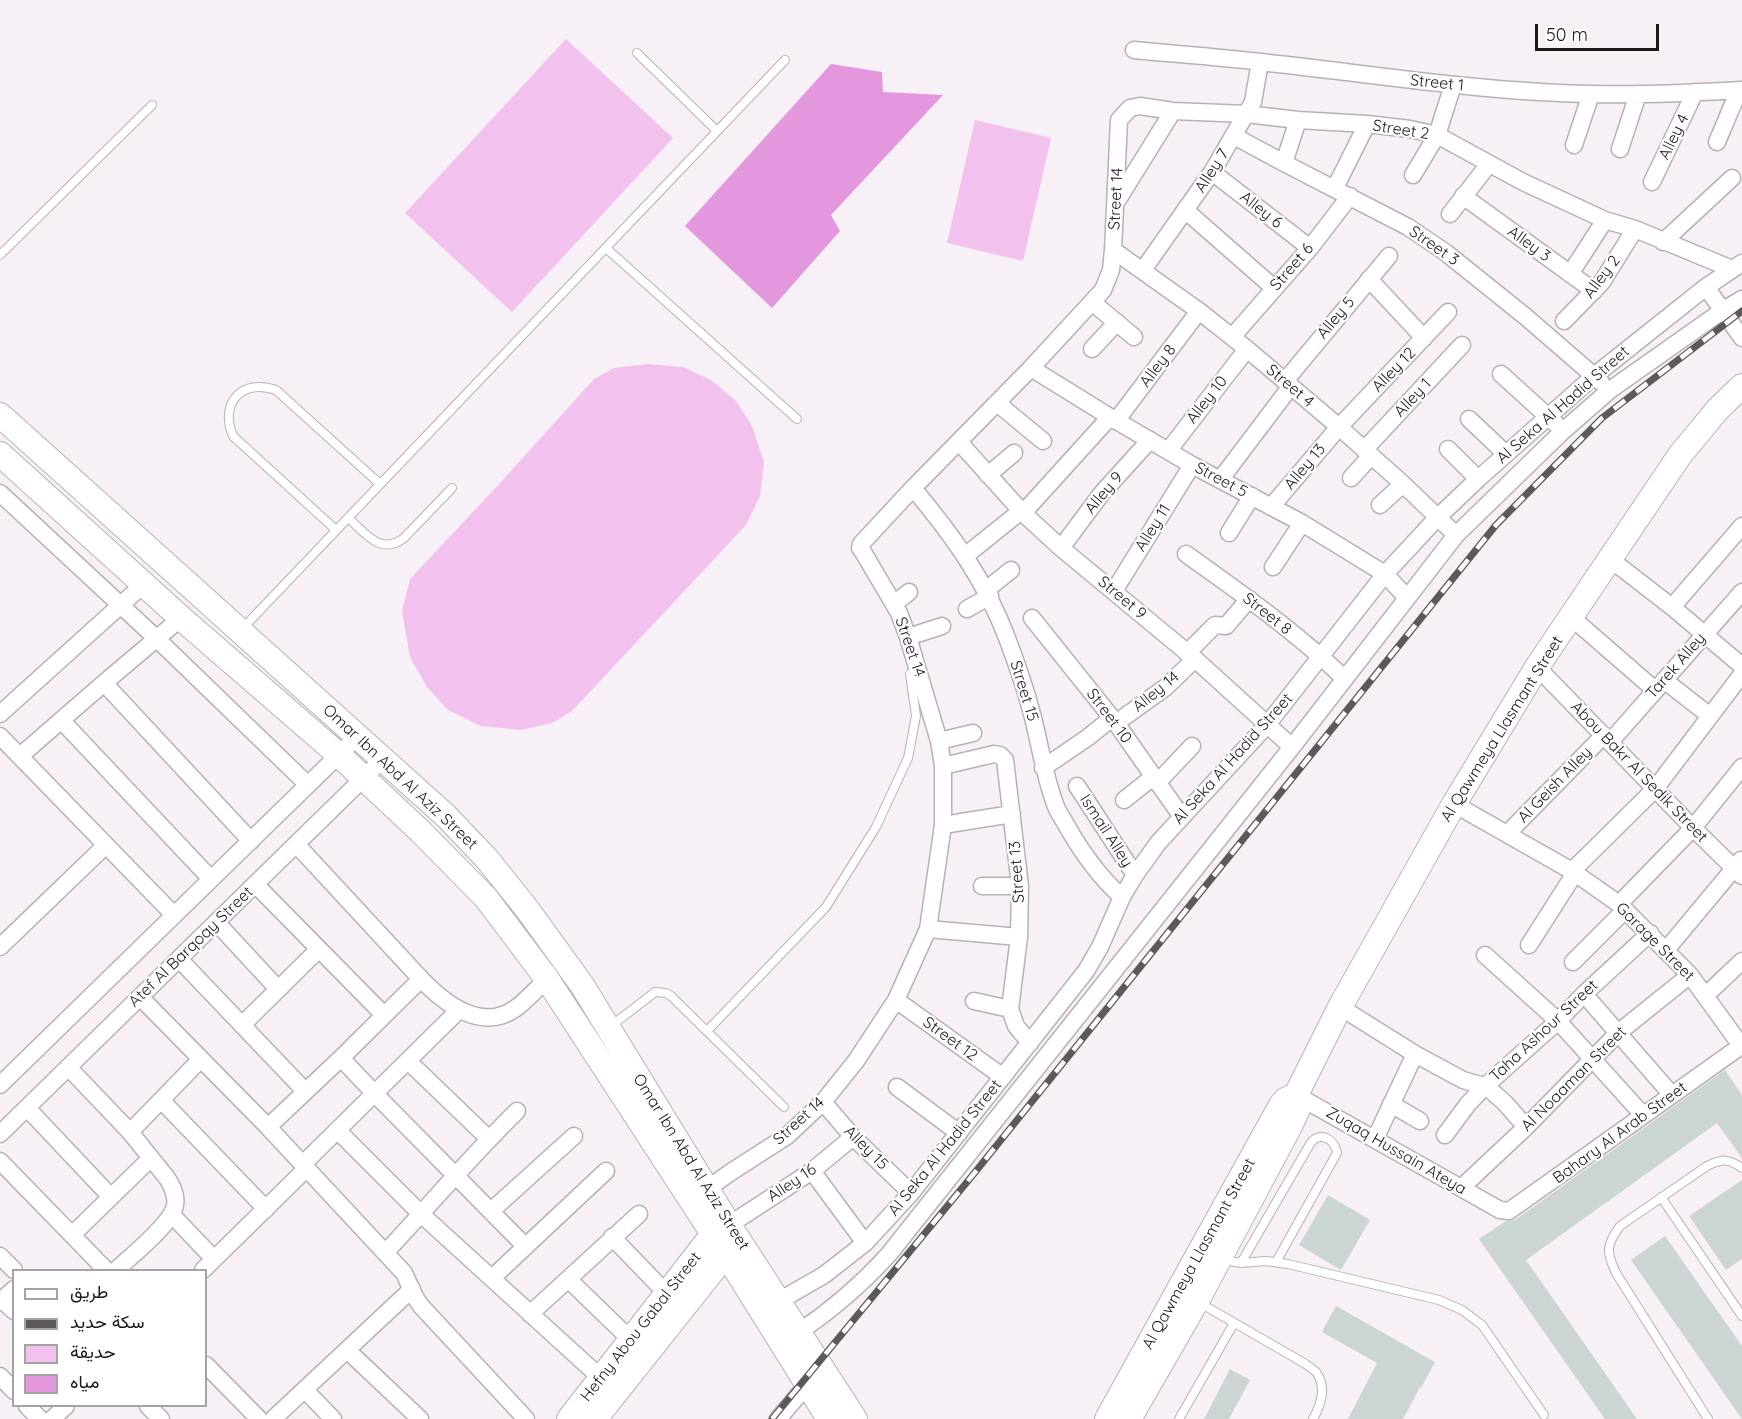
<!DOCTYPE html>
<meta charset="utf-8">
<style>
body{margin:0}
#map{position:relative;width:1742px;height:1419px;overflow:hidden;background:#f7f0f6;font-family:Quicksand,Vazirmatn,sans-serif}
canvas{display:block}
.legend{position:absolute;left:12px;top:1269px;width:195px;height:138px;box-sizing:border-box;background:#fff;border:2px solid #a4a3a3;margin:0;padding:8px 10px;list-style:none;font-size:18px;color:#1b181a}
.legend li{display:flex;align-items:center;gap:12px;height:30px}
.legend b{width:30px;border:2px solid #a4a3a3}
.scale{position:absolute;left:1535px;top:24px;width:124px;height:27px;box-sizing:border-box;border:3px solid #1b181a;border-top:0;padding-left:8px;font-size:18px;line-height:21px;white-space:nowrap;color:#1b181a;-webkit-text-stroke:4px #fff;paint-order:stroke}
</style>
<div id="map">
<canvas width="1742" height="1419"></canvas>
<ul class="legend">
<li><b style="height:8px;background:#fff"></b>طريق</li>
<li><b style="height:8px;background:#5c585b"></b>سكة حديد</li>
<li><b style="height:16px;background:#f2c1ee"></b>حديقة</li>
<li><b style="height:16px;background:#e398de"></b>مياه</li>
</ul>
<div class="scale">50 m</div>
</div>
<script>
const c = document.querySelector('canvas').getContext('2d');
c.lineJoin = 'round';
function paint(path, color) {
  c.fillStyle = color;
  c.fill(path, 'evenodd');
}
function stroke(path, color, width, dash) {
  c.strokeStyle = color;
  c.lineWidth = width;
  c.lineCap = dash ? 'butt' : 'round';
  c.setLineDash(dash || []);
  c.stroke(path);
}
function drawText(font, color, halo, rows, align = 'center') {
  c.font = font + ' Quicksand,sans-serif';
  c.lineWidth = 4.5;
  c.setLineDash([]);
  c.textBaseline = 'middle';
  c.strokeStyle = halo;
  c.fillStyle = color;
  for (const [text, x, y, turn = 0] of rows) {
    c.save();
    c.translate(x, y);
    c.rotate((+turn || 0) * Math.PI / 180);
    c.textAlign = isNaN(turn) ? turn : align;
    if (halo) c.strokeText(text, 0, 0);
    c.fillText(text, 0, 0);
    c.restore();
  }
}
const green = new Path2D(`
 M566,39L673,138L512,312L405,213Z
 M975,120L1051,138L1023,261L947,243Z
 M648,364L683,367L711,380L736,401L752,426L764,462L760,496L746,525L572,711L552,723L521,730L481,726L448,710L427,687L410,657L402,611L410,579L501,482L594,379L614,368Z`);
const water = new Path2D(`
 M831,64L882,72L883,92L943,95L831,215L840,231L772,308L685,226Z`);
const building = new Path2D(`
 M1725,1070L1742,1095V1158L1717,1123L1526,1260L1637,1419H1605L1479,1239L1506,1221L1515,1220Z
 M1742,1180V1259L1726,1270L1689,1216Z
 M1328,1195L1370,1220L1341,1270L1299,1245Z
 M1665,1236L1742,1346V1419L1631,1260Z
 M1336,1306L1435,1362L1421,1388L1420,1387L1403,1419H1348L1377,1363L1322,1332Z
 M1230,1369L1250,1380L1229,1419H1204Z`);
const lane = new Path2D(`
 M637,53L717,131
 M606,248L797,419
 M0,255L152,105
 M348,518C366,533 380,556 404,538L452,488
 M336,530L233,436C219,403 242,378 276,390L380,484
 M242,629L785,60
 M611,1026L655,992L666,993L671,996L784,1107
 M707,1031L826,907L876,827L908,758L916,716L910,674
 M1661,1197L1742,1316
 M1223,1260L1241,1263L1266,1261L1288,1264L1439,1300L1462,1310L1482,1325L1544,1415
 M1241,1263L1310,1144C1319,1130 1335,1139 1337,1153L1276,1262
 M1200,1303L1304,1363C1308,1366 1313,1369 1316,1372C1327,1387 1321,1405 1313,1419
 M1179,1419L1234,1323
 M1708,1419L1616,1273C1606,1252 1606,1245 1620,1226L1707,1166C1722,1159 1728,1158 1742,1168`);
const street = new Path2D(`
 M1134,50C1176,54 1219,57 1261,62C1371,74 1481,92 1592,94C1642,95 1692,93 1742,90
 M1234,136L1284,163L1408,227L1445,252L1526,317L1601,382
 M1717,142L1739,90
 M1574,145L1591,94
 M1620,149L1638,94
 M1284,163L1298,120
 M1212,172L1310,248
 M1413,175L1437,135L1453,85
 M1652,182L1695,92
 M1335,188L1367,124
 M1463,196L1594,291
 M1117,201L1173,111
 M1185,210L1274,288
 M1450,214L1489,164
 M1663,242L1732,178
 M1113,250L1199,311L1247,349L1339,427L1403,484L1456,535
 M1143,270L1212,172L1253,102L1260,62
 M1570,274L1605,220
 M1369,279L1424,338
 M1706,287L1742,338
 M1092,302L1134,337
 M1564,321L1602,282L1635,229
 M1232,337L1310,248L1350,196
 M1092,349L1117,322
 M1031,368L1110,417L1192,465L1302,523L1385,574L1407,598
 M1501,374L1556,424
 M1285,381L1389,256
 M997,403L1043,441
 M1469,419L1506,454
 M1116,421L1199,311
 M959,442L1023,513L1061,548L1195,659L1292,747
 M1448,449L1478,479
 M1364,450L1462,345
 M1168,451L1247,349
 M988,475L1014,453
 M1351,478L1371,456
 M1220,480L1291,386
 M913,488C953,536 985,580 1007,638C1018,667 1028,696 1035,726C1041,751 1045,776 1054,801C1056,808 1060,815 1064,821C1080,850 1098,876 1122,897
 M0,493L156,638L308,785
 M1380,505L1403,484
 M1271,507L1339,427L1448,312
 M1023,513L1110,417
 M1229,533L1252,496
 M1061,548L1102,493L1150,440
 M1186,554C1241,593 1296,632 1345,679
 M965,556L1021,511
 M1610,559L1672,607L1742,666
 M1273,567L1302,523
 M986,590L1011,570
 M1114,591L1192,465
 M894,604L909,592
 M1672,607L1742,526
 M967,609L990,596
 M1571,617L1655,690
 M1032,618L1116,723L1182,817
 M908,637L942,626
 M1187,653L1215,625L1226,626L1249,599
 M1537,667L1693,828L1742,876
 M1664,680L1710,716
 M104,683L251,841
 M0,714L144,584
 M61,720L211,879
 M1116,723L1166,687L1195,659
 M0,736L174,915
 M939,741L973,733
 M1610,742L1742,592
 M20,756L104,683L181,618
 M943,766L994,754L1000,755L1005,760L1020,886L1019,937L1010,1009L1016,1026L1030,1043
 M1043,768L1087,738L1112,718
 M1157,783L1192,746
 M1077,786L1135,875
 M1124,800L1153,777
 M1454,804L1572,871L1619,904L1690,975L1742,1047
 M943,825L1012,814
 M1507,834L1604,735
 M296,844L421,979C444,1003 482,1033 516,1008C527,1000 537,988 547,979
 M1572,871L1655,789L1742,674
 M255,884L384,1015
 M982,886H1020
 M1619,904L1693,828L1742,767
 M216,922L278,989
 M928,929L1019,937
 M1529,945L1575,873
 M0,947L106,845
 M1666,950L1741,860
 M1485,955L1558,1021L1643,1115
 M179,959L305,1091
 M1573,962L1625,910
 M1584,994L1672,1095
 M1705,996L1742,961
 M140,997L268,1127L404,1273L415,1297L421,1306L526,1419
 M896,1000L1003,1077
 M974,1001L1010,1009
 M1340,1007L1415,1054L1463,1080L1487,1087L1505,1103L1526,1127
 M242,1025L319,949
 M341,1058L375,1094L525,1246
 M408,1061L489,1139
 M68,1067L130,1132L167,1178C172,1186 177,1195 175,1205C173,1223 130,1257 116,1270
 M0,1085L357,737
 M897,1087L959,1133
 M1296,1095L1500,1210L1509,1211L1741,1046
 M161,1100L266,1209
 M823,1102L853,1137L911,1193
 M1391,1104L1420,1121
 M27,1108L111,1197
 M268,1127L341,1058L421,979
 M337,1130L421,1214L601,1378
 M130,1132L201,1059
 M0,1134L383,759
 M1445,1135L1468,1104L1483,1088L1558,1021L1584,994L1650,933
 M1375,1139L1415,1054
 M0,1161L106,1270
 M303,1164L459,1010
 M812,1171L865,1243
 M1461,1188L1526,1127L1618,1033L1690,975
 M707,1189L731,1172L787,1136L823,1102L856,1061L896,1000L928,929L943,825V766L939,741L908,637L899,613L863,552L860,548L861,544L913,488L1031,368L1103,290L1111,270L1113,250L1119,120L1130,108L1140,106L1173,111L1246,114L1298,120L1367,124L1410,129L1437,135L1523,182L1605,220L1635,229L1732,269
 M491,1211L574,1136
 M172,1215L214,1259
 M729,1225L812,1171L853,1137
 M72,1235L151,1158
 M612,1237L667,1294
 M385,1253C429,1206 471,1156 517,1111
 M0,1256L14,1270
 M203,1270L307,1168
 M492,1278L606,1171
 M568,1279L631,1340
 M2,1300L14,1311
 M779,1301L824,1275L865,1243L911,1193L1086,971L1100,947L1122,897L1135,875L1158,843L1267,725L1385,574L1437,518L1478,479L1594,376L1706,287L1742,263
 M0,1302L14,1289
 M530,1314L639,1214
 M799,1332C833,1309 862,1284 889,1254L1292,747L1456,535L1563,431L1610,390L1722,311L1742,299
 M347,1350L420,1419
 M206,1365L259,1419
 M0,1376L14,1391
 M305,1390L333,1419
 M27,1406L40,1419
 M148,1406L161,1419
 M52,1419L66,1406
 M273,1419L412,1289
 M778,1419L807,1385`);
const secondary = new Path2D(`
 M0,415L446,816L487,859L527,909L582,985L729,1225L855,1419
 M0,454L181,618L339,755L420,831L486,898L547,979L726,1254L829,1419
 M569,1419L713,1234
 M595,1419L726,1254
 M1107,1419L1281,1105L1285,1100L1296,1095
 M1129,1419L1197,1301L1290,1126L1298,1109L1296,1095L1340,1007L1454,804L1537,667L1680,455L1718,409L1742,386`);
const rail = new Path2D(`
 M772,1419L972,1176L1496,525L1602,418L1742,311`);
const streetNames = [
 ["Street 1",1437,83,6],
 ["Street 2",1401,130,9],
 ["Alley 4",1674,137,-64],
 ["Alley 7",1212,171,-57],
 ["Street 14",1116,199,-87],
 ["Alley 6",1261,210,38],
 ["Alley 3",1529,244,36],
 ["Street 3",1434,246,35],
 ["Street 6",1292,267,-49],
 ["Alley 2",1602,277,-53],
 ["Alley 5",1336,318,-50],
 ["Alley 8",1158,366,-53],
 ["Alley 12",1394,370,-46],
 ["Street 4",1290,386,40],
 ["Alley 1",1413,398,-47],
 ["Alley 10",1207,400,-52],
 ["Al Seka Al Hadid Street",1563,405,-41],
 ["Alley 13",1305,467,-50],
 ["Street 5",1221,480,28],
 ["Alley 9",1104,493,-50],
 ["Alley 11",1153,528,-58],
 ["Street 9",1122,598,40],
 ["Street 8",1267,614,38],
 ["Street 14",910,647,71],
 ["Tarek Alley",1676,666,-49],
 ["Street 15",1024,691,73],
 ["Alley 14",1156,692,-39],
 ["Street 10",1109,716,53],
 ["Al Qawmeya Llasmant Street",1502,729,-58],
 ["Al Seka Al Hadid Street",1233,759,-48],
 ["Abou Bakr Al Sedik Street",1639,772,46],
 ["Omar Ibn Abd Al Aziz Street",400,777,43],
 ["Al Geish Alley",1555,785,-46],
 ["Ismail Alley",1106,831,57],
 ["Street 13",1017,872,-94],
 ["Garage Street",1655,942,45],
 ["Atef Al Barqoqy Street",191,947,-44],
 ["Taha Ashour Street",1544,1031,-43],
 ["Street 12",950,1039,36],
 ["Al Noaaman Street",1574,1079,-45],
 ["Street 14",799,1121,-42],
 ["Bahary Al Arab Street",1620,1133,-36],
 ["Alley 15",866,1148,45],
 ["Al Seka Al Hadid Street",945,1148,-51],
 ["Zuqaq Hussain Ateya",1396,1151,30],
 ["Omar Ibn Abd Al Aziz Street",691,1162,58],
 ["Alley 16",792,1183,-34],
 ["Al Qawmeya Llasmant Street",1199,1254,-61],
 ["Hefny Abou Gabal Street",641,1327,-52]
];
paint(green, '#f2c1ee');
paint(water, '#e398de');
paint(building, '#cbd5d1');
stroke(lane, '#b7b1b7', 10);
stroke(street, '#b7b1b7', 19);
stroke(secondary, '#b7b1b7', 26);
stroke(lane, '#fff', 8);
stroke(street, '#fff', 16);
stroke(secondary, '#fff', 24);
stroke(rail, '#5c585b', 7);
stroke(rail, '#fff', 4.5, [14]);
drawText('16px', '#1b181a', '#fff', streetNames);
</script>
